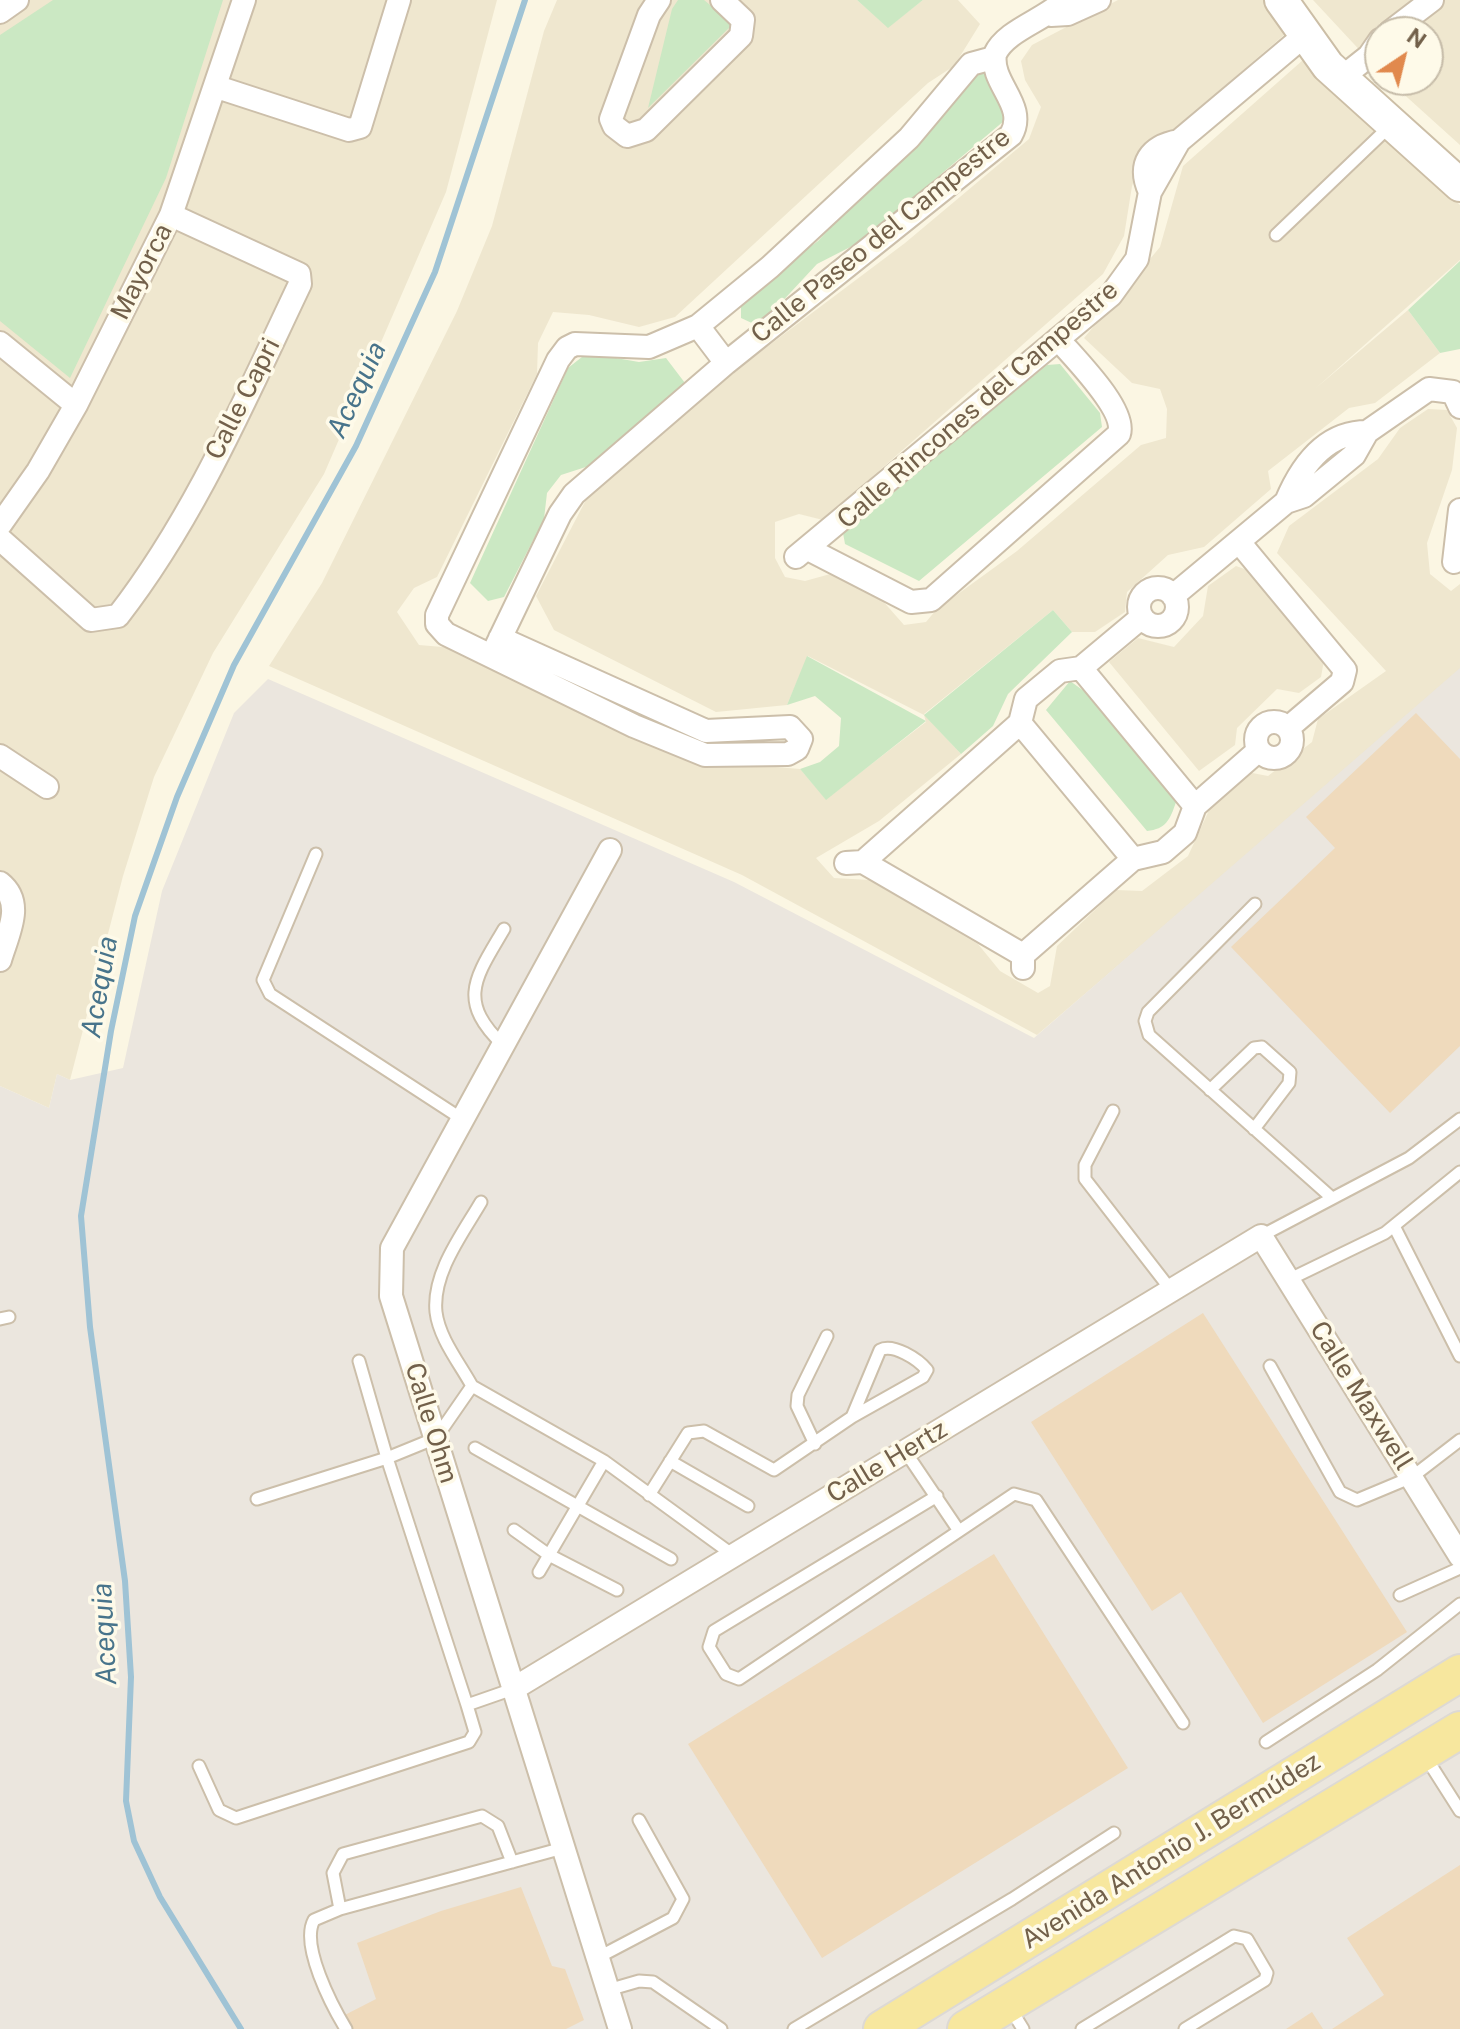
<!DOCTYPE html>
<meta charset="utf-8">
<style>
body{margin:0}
#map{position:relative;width:1460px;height:2029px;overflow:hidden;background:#fbf6e3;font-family:"Public Sans",sans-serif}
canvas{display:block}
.north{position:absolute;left:1364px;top:16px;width:80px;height:80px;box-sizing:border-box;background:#fefae9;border:2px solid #c6bca9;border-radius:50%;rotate:35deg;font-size:22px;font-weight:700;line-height:32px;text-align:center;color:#72604a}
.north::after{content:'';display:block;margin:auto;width:28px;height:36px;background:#e1894d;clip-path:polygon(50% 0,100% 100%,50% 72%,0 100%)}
</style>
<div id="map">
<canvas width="1460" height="2029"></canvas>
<div class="north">N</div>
</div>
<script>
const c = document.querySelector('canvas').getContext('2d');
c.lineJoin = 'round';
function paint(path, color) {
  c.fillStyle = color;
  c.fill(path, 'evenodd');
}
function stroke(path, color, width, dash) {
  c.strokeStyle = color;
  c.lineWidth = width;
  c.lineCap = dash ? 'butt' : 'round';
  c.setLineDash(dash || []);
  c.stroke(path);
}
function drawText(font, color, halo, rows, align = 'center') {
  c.font = font + ' "Public Sans",sans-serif';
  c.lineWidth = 7;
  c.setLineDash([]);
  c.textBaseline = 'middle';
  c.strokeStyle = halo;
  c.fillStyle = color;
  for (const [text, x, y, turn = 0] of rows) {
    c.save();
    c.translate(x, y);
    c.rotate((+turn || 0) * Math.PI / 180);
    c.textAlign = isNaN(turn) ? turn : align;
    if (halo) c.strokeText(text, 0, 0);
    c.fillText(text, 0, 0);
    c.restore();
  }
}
const residential = new Path2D(`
 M0,0H497L446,192L324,474L213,653L154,777L123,876L70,1080L57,1074L49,1108L0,1086Z
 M557,0H857L888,27L923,0H958L980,24L954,66L928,83L675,317L639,327L589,315L553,312L538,343L537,374L437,577L414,588L397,612L419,645L454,648L727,763L800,769L826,799L926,722L924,715L808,656L787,705L716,712L554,630L536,596L589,494L695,401L905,243L1029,139L1041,107L1025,80L1021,61L1032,45L1118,0H1272L1291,29L1143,156L1132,186L1124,236L1103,274L823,520L799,514L775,522V558L785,577L805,581L834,573L875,592L904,625L926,622L936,610L1017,551L1141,445L1166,438L1167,409L1160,389L1132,383L1084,338L1160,247L1183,166L1303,60L1460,205V260L1316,388L1408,310L1440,353L1375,403L1349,408L1268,471L1271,489L1204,547L1168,555L1127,592L1125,612L1095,632H1072L1053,610L924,714L961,754L879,821L816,858L834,878L869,880L978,944L1000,971L1038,993L1050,986L1057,946L1116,890L1142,891L1188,856L1211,806L1247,772L1268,776L1312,742L1318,719L1386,671L1277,553L1289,526L1378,459L1400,428L1428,409L1447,410L1457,428L1452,470L1427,543L1430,574L1451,591L1460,584V673L1037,1035L742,875L269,666L322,583L457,311L492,226L544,31Z
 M1313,0H1460V145L1388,80H1428V32H1380V72Z
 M1236,566L1253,572L1324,660L1321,677L1299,693L1277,689L1237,728L1235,745L1199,771L1109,662L1138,638L1174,647L1203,616L1208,586Z`);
const industrial = new Path2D(`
 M1460,668V2029H0V1086L49,1108L57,1074L70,1080L123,1068L162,891L234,713L268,679L734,882L1034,1038Z`);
const green = new Path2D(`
 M53,0H223L166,178L70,378L0,321V35Z
 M678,0H704L733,24L648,108L672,9Z
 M857,0H923L888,28Z
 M977,69L989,77L1011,115L862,241L817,264L777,307L754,324L741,318V303C770,286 790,260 818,241Z
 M1460,261V349L1440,353L1408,310Z
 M587,353L639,362L666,358L685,383L595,464L561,475L547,493L544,519L504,597L488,601L470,583L568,368Z
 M1060,364L1100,413L1102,427L919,581L845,544L843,533L1047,365Z
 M1053,610L1072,632L1008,694L993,726L961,754L924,715Z
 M807,656L926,721L826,800L800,769L820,762L839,746L841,718L815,696L787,705Z
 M1070,681L1084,691L1176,802C1170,820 1166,829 1147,831L1046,710Z`);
const stream = new Path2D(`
 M241,2029L160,1897L134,1841L126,1801L131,1677L125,1581L90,1327L81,1216L111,1031L135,916L177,797L234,665L356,446L435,272L525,0`);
const building = new Path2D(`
 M1416,713L1460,759V1046L1390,1113L1231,947L1335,848L1306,817Z
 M1203,1313L1407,1632L1263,1723L1181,1592L1152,1611L1031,1422Z
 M994,1554L1128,1768L822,1958L688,1744Z
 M1460,1865V2029H1332L1384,1995L1347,1938Z
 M521,1887L552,1966L565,1969L584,2020L566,2029H345L339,2018L376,1999L357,1943L441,1911Z
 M1312,2012L1323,2029H1286Z`);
const lane = new Path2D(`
 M1276,235L1390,126
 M316,854L263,980L270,994L462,1119
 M1255,904L1148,1012L1145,1021L1149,1035L1332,1198
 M503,1045C456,1000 476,977 504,929
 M1210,1090L1254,1048L1262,1047L1290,1072L1289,1083L1254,1129
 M1113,1111L1085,1165V1179L1171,1290
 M1394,1226L1460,1356
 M1261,1236L1409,1158L1460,1119
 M1288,1280L1385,1233L1460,1172
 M0,1319L9,1317
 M359,1361L387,1458L436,1438L472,1386C460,1364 439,1338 436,1312C432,1273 463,1233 481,1202
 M1270,1366L1340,1492L1357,1500L1412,1477L1460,1440
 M472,1386L604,1461L733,1555
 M815,1444L797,1406L798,1395L827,1336
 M475,1448L671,1559
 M905,1451L959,1531L1014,1494L1036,1500L1183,1723
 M670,1461L748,1506
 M649,1495L688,1433L704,1431L774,1470L852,1417L923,1377L927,1370C918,1359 893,1343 880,1350L852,1417
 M937,1496L714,1631L709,1647L726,1674L739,1679L959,1531
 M257,1499L387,1458L467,1705L513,1689
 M514,1530L549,1555L617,1590
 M539,1572L604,1461
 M1400,1595L1460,1568
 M1266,1742L1377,1670L1460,1604
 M1425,1756L1460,1811
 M199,1766L219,1810L236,1818L469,1742L475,1732L467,1705
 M340,1909L333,1873L343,1854L482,1816L498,1826L512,1862
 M597,1958L673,1918L683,1899L639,1820
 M608,1990L639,1981L653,1982L721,2029
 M1010,2008L1023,2029
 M346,2029C332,2006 300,1945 314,1920L340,1909L563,1848
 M794,2029L1012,1899L1114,1833
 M1082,2029L1234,1936L1247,1939L1267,1973L1265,1980L1185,2029`);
const street = new Path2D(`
 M659,0L649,15L611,119L614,126L627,136L646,130L741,36L743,20L722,0
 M0,12L17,0
 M1051,15L1068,14L1099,0
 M1390,32L1432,0
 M1340,79L1369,56L1380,40
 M217,87L349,130L360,127L399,0
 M1150,192C1137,164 1150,146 1179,141
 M698,326L726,363
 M0,343L76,405
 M1286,502C1301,466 1325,432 1367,432
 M0,525L38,471L76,405L171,215L244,0
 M0,539L91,620L118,616C195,517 246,397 300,284L299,274L171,215
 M1239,542L1345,670L1342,682L1288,728
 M808,549L911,602L931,600L1119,434C1127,410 1075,359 1058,339
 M796,557L1111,295L1137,259L1150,192L1179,141L1305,35
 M1454,562L1460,510
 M1139 607a19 19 0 1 1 38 0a19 19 0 1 1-38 0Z
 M1173,596L1286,502L1304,496L1354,455L1367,432L1429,389L1453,392L1460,407
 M500,638L706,731L790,727L801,739L797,749L788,754L705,755L634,726L446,634L437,624V615L558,360L567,348L575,344L649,347L698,326L770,267L909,138L971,64L993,58
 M495,649L560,514L574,494L726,363L1011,135C1028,105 990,84 995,54C1006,30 1045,20 1065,0
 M1081,668L1195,806
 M1256 740a18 18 0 1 1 36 0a18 18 0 1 1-36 0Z
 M1020,723L1133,859
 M0,756L47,787
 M610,850L392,1248L391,1296L620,2029
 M863,862L1020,723L1026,699L1060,671L1081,668L1142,617
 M846,863L863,862L1023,955V968
 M0,883C25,903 8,933 0,960
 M1023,955L1133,859L1163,852L1185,833L1195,806L1259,750
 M513,1689L1261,1236L1460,1556`);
const secondary = new Path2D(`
 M1281,0L1328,66L1460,185`);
const primary = new Path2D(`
 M882,2029L1460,1673
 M966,2029L1460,1730`);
const streetNames = [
 ["Calle Paseo del Campestre",881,236,-39],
 ["Mayorca",142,272,-63],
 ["Calle Capri",243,399,-63],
 ["Calle Rincones del Campestre",978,405,-41],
 ["Calle Maxwell",1361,1396,58],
 ["Calle Ohm",431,1423,73],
 ["Calle Hertz",887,1462,-31],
 ["Avenida Antonio J. Bermúdez",1171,1851,-32]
];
const waterNames = [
 ["Acequia",357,390,-65],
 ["Acequia",100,987,-80],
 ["Acequia",105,1634,-93]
];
paint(residential, '#efe7cf');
paint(industrial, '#ebe6de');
paint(green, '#cbe8c3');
stroke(stream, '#9fc3d5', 6);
paint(building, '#efdabc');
stroke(lane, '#ccbfaa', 15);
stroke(street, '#ccbfaa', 26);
stroke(secondary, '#ccbea6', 36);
stroke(primary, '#ddd9d4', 40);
stroke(lane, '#fff', 11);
stroke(street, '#fff', 22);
stroke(secondary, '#fff', 32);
stroke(primary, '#f7e79e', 36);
drawText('26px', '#72604a', '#fefae9', streetNames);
drawText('italic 28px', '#48748b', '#fefae9', waterNames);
</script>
